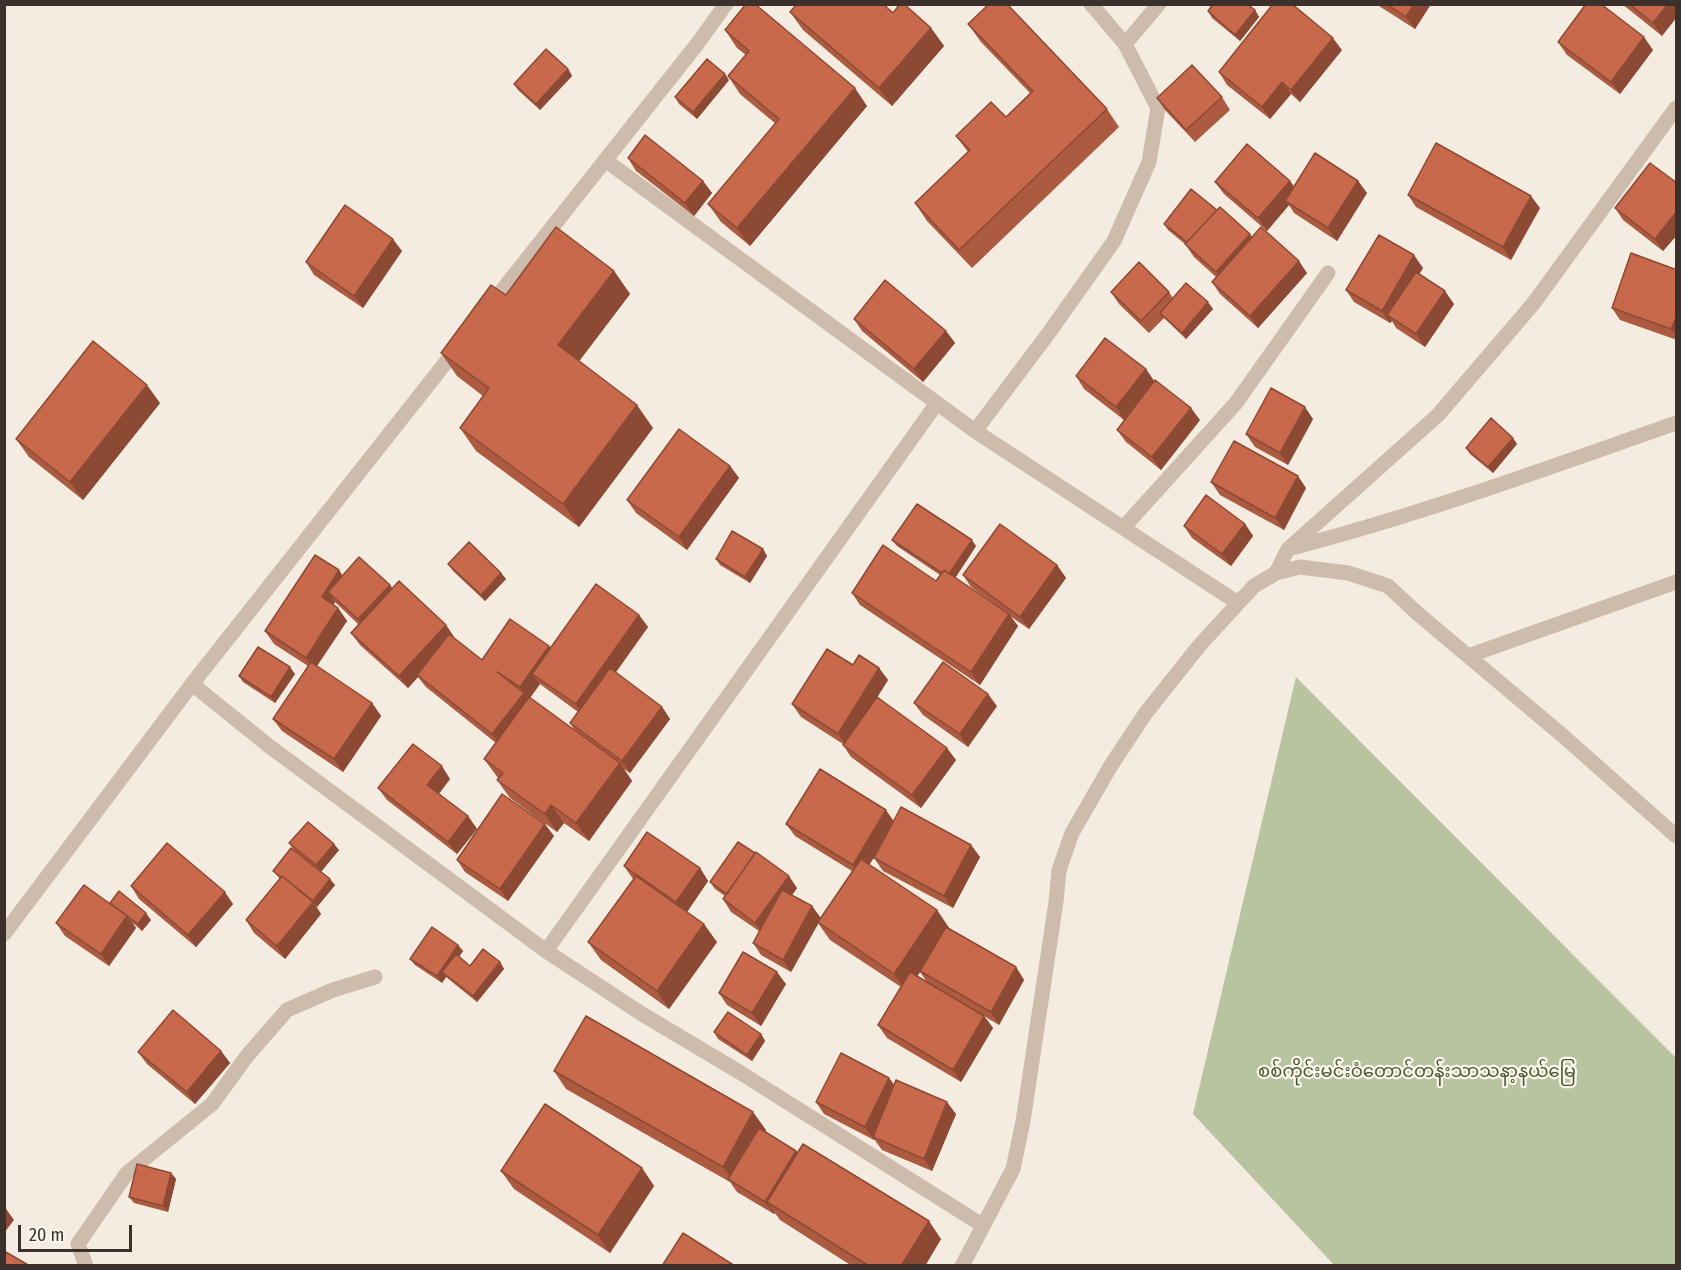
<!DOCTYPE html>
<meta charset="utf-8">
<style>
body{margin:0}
#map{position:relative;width:1681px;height:1270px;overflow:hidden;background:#f4ebe1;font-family:"Fira Sans Condensed",sans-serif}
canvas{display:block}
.frame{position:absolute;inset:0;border:6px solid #3b302b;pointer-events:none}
.scale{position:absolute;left:18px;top:1225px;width:114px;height:27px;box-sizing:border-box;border:3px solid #3b302b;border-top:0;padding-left:8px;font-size:18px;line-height:21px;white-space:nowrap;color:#3b302b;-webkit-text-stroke:4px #fbf5ee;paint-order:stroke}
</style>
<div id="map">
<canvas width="1681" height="1270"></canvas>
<div class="frame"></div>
<div class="scale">20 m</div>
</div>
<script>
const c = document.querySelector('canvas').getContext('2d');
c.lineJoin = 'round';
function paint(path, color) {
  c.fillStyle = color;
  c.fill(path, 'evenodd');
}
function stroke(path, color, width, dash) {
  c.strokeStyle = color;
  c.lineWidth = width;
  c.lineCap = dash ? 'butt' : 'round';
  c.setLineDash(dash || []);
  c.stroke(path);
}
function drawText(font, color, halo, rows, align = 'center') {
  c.font = font + ' "Fira Sans Condensed","Noto Sans Myanmar",sans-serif';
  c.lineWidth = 4.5;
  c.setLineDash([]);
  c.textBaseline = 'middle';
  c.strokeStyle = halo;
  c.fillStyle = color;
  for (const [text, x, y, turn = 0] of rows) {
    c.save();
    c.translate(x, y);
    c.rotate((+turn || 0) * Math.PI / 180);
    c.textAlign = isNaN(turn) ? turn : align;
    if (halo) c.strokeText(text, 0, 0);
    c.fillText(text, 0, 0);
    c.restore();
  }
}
const green = new Path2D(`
 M1296,677L1676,1058V1265H1334L1193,1114Z`);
const minor = new Path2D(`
 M1125,44L1159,4
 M605,160L975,431L1238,603
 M489,307L698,43L726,4
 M975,431L1048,334L1114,241L1149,162L1158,108L1125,44L1091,4
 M1123,528L1236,403L1328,273
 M1288,549L1438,415L1533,304L1676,108
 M1276,573L1288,549C1420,515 1548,468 1676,423
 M1468,656L1676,582
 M192,684L269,746L546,951L642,1014L741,1073L982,1225
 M4,934L192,684L458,347
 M546,951L937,403
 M86,1266L78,1244L127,1173L212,1104L247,1056L287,1010L333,990L375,977
 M962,1266L1013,1169L1023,1121L1056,902L1059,870L1072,833L1110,767L1145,714L1199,646L1254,586L1276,573L1300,567L1348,573L1388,586L1417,613L1562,735L1676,836`);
const wall = new Path2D(`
 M1376,4H1431L1415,29Z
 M1622,4H1677L1662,36Z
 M1255,10L1259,17L1240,41L1212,18L1208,11Z
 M790,12L893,13L931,28L944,46L892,106L803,30Z
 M968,24L1107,109L1119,127L972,268L927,221L915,203L968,152L956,136L1006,117L1030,93L981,42Z
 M725,30L867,106L750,246L721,222L708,204L776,124L740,94L728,76L746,55L737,48Z
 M1558,42L1653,50L1620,94L1567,55Z
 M1342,50L1300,102L1291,94L1270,119L1227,85L1219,72Z
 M568,69L572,76L540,110L518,90L514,84Z
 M729,80L697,119L679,104L675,97Z
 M1222,97L1230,110L1195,142L1165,110L1157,98Z
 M628,158L703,181L712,193L694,216L636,171Z
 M1290,181L1294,187L1358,181L1367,193L1337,241L1294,213L1289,205L1267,231L1224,194L1215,182Z
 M1677,183V235L1663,251L1623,220L1615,208Z
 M1408,195L1540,208L1511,260L1416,207Z
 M1164,224L1252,237L1307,273L1258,328L1220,294L1212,282L1216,277L1194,257L1185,244L1168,230Z
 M402,251L363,308L314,275L306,262Z
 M1423,268L1419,274L1454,304L1425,347L1396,328L1392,321L1390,323L1354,302L1346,290Z
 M1677,270V340L1620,320L1612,308Z
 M614,271L630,294L579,361L653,428L579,527L476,451L460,428L483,396L457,376L441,353L506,295Z
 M1111,292H1169L1173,298L1213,309L1186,339L1164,318L1149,333L1119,304Z
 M854,319L946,331L955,343L923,382L862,331Z
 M1146,369L1154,381L1124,420L1084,389L1076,376Z
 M160,403L83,500L29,457L16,439Z
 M1313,419L1288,465L1255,447L1246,434Z
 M1200,420L1161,470L1126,442L1117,430Z
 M1517,444L1493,473L1470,454L1466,448Z
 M730,466L739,478L687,550L636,513L627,500Z
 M1211,482L1306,488L1284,530L1220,495Z
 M1245,524L1253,536L1231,566L1192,538L1184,526Z
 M892,540L976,546L955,578L996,605L971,587L963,575L1057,565L1066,578L1029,629L1010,616L1018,626L980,685L860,605L852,593L936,581L940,575L897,546Z
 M763,549L767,556L750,583L720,565L716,559Z
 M448,564L501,573L506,579L485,601L453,571Z
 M339,570L342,576L390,585L392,588L446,625L454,637V638L482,660L549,646L551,648L639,615L648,627L616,672L662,707L670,719L630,773L624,769L632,781L589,841L564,823L557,832L510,798L497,780L498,778L484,759L496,743L426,687L418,677L408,688L360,645L351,633L358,624L335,602L333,605L338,608L347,621L317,666L372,703L381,716L343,772L282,731L273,719L308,666L274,644L265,631ZM540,684L578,712L570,723L576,732L530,698Z
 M853,665L879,668L888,680L877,697L956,760L921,808L851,757L843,745V744L801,717L792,704Z
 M295,674L275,703L243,682L239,676Z
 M914,703L997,706L968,747L923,715Z
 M450,779L439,794L468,816L477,829L457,854L387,800L378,788Z
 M894,821L971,845L980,857L953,908L883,871L874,858L877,852L869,865L937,910L949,928L1016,967L1024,980L999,1025L984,1016L993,1028L961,1082L887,1038L878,1025L901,987L830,940L818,923L791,972L761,955L753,943L759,931L731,912L723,899L725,896L715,889L710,882L797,888L792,895L812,906L821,918L852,871L795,836L786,824ZM920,972L927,982L917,976Z
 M554,836L508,901L465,872L457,860Z
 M289,843L339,850L321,871L335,885L317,907L316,906L321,914L285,959L254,933L246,920L280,879L273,871L294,850Z
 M624,866L700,868L708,881L687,912L717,942L669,1009L601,960L588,942L633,879Z
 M131,886L233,904L196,947L139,899Z
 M111,904L151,920L142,931L133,923L136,928L109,966L65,936L56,923Z
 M458,945L463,951L459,956L470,966L500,962L504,969L477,1002L446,977L442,983L415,965L410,959Z
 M786,984L761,1026L727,1005L719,993Z
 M714,1032L761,1034L765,1041L752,1061L718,1039Z
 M221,1051L230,1063L195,1104L147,1064L138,1052Z
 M554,1071L766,1130L765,1132L796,1151L798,1153L941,1239L925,1266H852L780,1220L775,1213L774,1214L737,1192L730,1182L566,1089Z
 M889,1078L894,1085L956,1114L932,1171L882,1150L874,1139V1140L824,1114L816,1102Z
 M642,1168L654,1186L610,1253L514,1189L501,1171Z
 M171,1173L176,1179L168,1212L134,1203L129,1197Z`);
const shadedWall = new Path2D(`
 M1414,4H1431L1415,29L1406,17Z
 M1668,4H1677V17L1662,36L1653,23Z
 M1255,10L1259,17L1240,41L1235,35Z
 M931,28L944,46L892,106L879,88Z
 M1644,37L1653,50L1620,94L1611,82Z
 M1333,38L1342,50L1300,102L1291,90Z
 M568,69L572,76L540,110L536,104Z
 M725,74L729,80L697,119L693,112Z
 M1282,82L1291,94L1270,119L1262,107Z
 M855,88L867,106L750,246L737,228Z
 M703,181L712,193L694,216L685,203Z
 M1290,181L1299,193L1285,201L1289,205L1267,231L1258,218Z
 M1358,181L1367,193L1337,241L1328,228Z
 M1531,196L1540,208L1511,260L1503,247Z
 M1677,211V235L1663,251L1655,239Z
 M1250,234L1258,246L1224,284L1216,272Z
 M393,239L402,251L363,308L354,296Z
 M1414,255L1423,268L1393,319L1387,315L1392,321L1390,323L1382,311Z
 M1299,261L1307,273L1258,328L1250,316Z
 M614,271L630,294L574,368L558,345Z
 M1445,291L1454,304L1425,347L1416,334Z
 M1208,302L1213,309L1186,339L1182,333Z
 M1677,315V336L1671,329Z
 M946,331L955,343L923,382L914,369Z
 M1146,369L1154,381L1124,420L1116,407Z
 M147,385L160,403L83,500L70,482Z
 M637,405L653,428L579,527L563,504Z
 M1305,407L1313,419L1288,465L1280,453Z
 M1191,408L1200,420L1161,470L1152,457Z
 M1513,438L1517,444L1493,473L1488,467Z
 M730,466L739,478L687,550L679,537Z
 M1298,476L1306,488L1284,530L1275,518Z
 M1245,524L1253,536L1231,566L1222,554Z
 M972,540L976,546L952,583L948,577Z
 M763,549L767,556L750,583L745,577Z
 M1057,565L1066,578L1029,629L1020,617Z
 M339,570L347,583L328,592L335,602L330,610L322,597Z
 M501,573L506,579L485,601L481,595Z
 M390,585L398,597L366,632L358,619Z
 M338,608L347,621L314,670L306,658Z
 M1009,614L1018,626L980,685L971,672Z
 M639,615L648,627L584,717L576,704Z
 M446,625L454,637L419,676L417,675L418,677L408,688L399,676Z
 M549,646L558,658L532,674L540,684L529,699L520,687Z
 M290,667L295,674L275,703L271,697Z
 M879,668L888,680L847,746L838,734Z
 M524,693L533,706L501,746L492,734Z
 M988,694L997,706L968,747L960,734Z
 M372,703L381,716L343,772L334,759Z
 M662,707L670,719L630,773L622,761Z
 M947,748L956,760L921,808L912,795Z
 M620,763L632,781L589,841L576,823Z
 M442,766L450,779L436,797L427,785Z
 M551,805L564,823L557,832L545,814Z
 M886,810L895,823L862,877L853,865Z
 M468,816L477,829L457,854L448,842Z
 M545,824L554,836L508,901L500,889Z
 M334,844L339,850L321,872L316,865Z
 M971,845L980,857L953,908L944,896Z
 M700,868L708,881L685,915L676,902Z
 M789,876L797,888L764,935L755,923Z
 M330,879L335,885L317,907L313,901Z
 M225,892L233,904L196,947L188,935Z
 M313,902L321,914L285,959L277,946Z
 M812,906L821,919L791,972L783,960Z
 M937,910L949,928L907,992L894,974Z
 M146,913L151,920L142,931L138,924Z
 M127,916L136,928L109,966L101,954Z
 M704,924L717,942L669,1009L657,991Z
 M458,945L463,951L447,975L442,972L446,977L442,983L437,976Z
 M500,962L504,969L477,1002L473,996Z
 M1016,967L1024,980L999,1025L991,1012Z
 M777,972L786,984L761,1026L752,1013Z
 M984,1016L993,1028L961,1082L953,1070Z
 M761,1034L765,1041L752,1061L747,1055Z
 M221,1051L230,1063L195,1104L187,1092Z
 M889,1078L898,1090L874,1140L865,1127Z
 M947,1102L956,1114L932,1171L924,1159Z
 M753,1112L766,1130L736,1184L723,1167Z
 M796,1151L805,1164L767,1202L775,1213L774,1214L765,1202Z
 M642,1168L654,1186L610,1253L598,1235Z
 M171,1173L176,1179L168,1212L163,1206Z
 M4,1206L14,1220L4,1233Z
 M929,1221L941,1239L925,1266H901Z`);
const building = new Path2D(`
 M746,4H755L855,88L737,228L708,204L779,119L728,76L749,51L725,30Z
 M797,4H883L893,13L900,4H904L931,28L879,88L790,12Z
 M989,4H1007L1107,109L959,250L915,203L970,150L956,136L991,102L1006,117L1033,91L968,24Z
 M1213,4H1247L1255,10L1235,35L1208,11Z
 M1273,4H1292L1333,38L1291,90L1282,82L1262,107L1219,72Z
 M1387,4H1414L1406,17Z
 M1586,4H1601L1644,37L1611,82L1558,42Z
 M1629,4H1668L1653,23Z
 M546,49L568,69L536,104L514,84Z
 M707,59L725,74L693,112L675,97Z
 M1192,65L1222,97L1186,130L1157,98Z
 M645,135L703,181L685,203L628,158Z
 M1436,143L1531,196L1503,247L1408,195Z
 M1247,144L1290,181L1258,218L1215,182Z
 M1315,153L1358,181L1328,228L1285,201Z
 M1650,163L1677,183V211L1655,239L1615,208Z
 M1191,189L1217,210L1187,242L1164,224Z
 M345,205L393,239L354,296L306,262Z
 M1220,207L1250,234L1216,272L1185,244Z
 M556,227L614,271L558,345L637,405L563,504L460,428L489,388L441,353L491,285L506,295Z
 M1261,227L1299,261L1250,316L1212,282Z
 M1379,235L1414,255L1382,311L1346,290Z
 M1631,253L1677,270V315L1671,329L1612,308Z
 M1139,262L1169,292L1141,321L1111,292Z
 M1416,272L1445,291L1416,334L1387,315Z
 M885,280L946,331L914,369L854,319Z
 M1186,283L1208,302L1182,333L1160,313Z
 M1105,338L1146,369L1116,407L1076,376Z
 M93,341L147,385L70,482L16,439Z
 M1155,380L1191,408L1152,457L1117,430Z
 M1271,388L1305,407L1280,453L1246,434Z
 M1491,418L1513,438L1488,467L1466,448Z
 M679,429L730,466L679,537L627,500Z
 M1234,441L1298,476L1275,518L1211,482Z
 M1206,495L1245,524L1222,554L1184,526Z
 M917,504L972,540L949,574L944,570L942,573L892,540Z
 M1000,524L1057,565L1020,617L963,575Z
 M732,531L763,549L745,577L716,559Z
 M469,542L501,573L481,595L448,564Z
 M883,545L936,581L944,570L1009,614L971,672L852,593Z
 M315,555L339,570L322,597L338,608L306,658L265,631Z
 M359,557L390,585L358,619L328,592Z
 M399,581L446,625L399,676L351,633Z
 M596,584L639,615L576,704L532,674Z
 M510,619L549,646L520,687L497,672L524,693L492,734L417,675L449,634L482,660Z
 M258,647L290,667L271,697L239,676Z
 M827,649L853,665L859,655L879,668L838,734L792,704Z
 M311,662L372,703L334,759L273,719Z
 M943,662L988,694L960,734L914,703Z
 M610,668L662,707L622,761L570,723Z
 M529,697L620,763L576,823L551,805L545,814L497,780L503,773L484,759Z
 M877,697L947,748L912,795L843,745Z
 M413,744L442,766L427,785L468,816L448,842L378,788Z
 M820,769L886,810L853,865L786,824Z
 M502,794L545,824L500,889L457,860Z
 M901,807L971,845L944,896L874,858Z
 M308,822L334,844L316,865L289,843Z
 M647,832L700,868L676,902L624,866Z
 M738,842L755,853L727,894L710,882Z
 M167,843L225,892L188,935L131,886Z
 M291,848L330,879L313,901L282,876L281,877L273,871Z
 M756,852L789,876L755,923L723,899Z
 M861,859L937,910L894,974L818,922Z
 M282,876L313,902L277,946L246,920Z
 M636,876L704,924L657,991L588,942Z
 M84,885L127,916L101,954L56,923Z
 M782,890L812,906L783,960L753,943Z
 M119,891L146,913L138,924L110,903Z
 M432,927L458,945L437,976L410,959Z
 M946,927L1016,967L991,1012L920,971Z
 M483,949L500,962L473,996L442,972L456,954L470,966Z
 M743,952L777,972L752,1013L719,993Z
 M910,972L984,1016L953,1070L878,1025Z
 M173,1010L221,1051L187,1092L138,1052Z
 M728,1012L761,1034L747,1055L714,1032Z
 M586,1016L753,1112L723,1167L554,1071Z
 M841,1053L889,1078L865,1127L816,1102Z
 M896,1080L947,1102L924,1159L873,1137Z
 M545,1104L642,1168L598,1235L501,1171Z
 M759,1128L796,1151L765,1202L728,1179Z
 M803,1144L929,1221L901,1266H869L767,1202Z
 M137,1164L171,1173L163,1206L129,1197Z
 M683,1233L735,1266H662Z
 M4,1251L30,1266H4Z`);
const parkNames = [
 ["စစ်ကိုင်းမင်းဝံတောင်တန်းသာသနာ့နယ်မြေ",1417,1072]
];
paint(green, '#b8c4a0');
stroke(minor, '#cdbbac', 15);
paint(wall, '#ac5a40');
paint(shadedWall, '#8c4a34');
paint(building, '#c8694b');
stroke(building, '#8c4a34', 1.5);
drawText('18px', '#4a5a2e', '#fbf5ee', parkNames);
</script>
